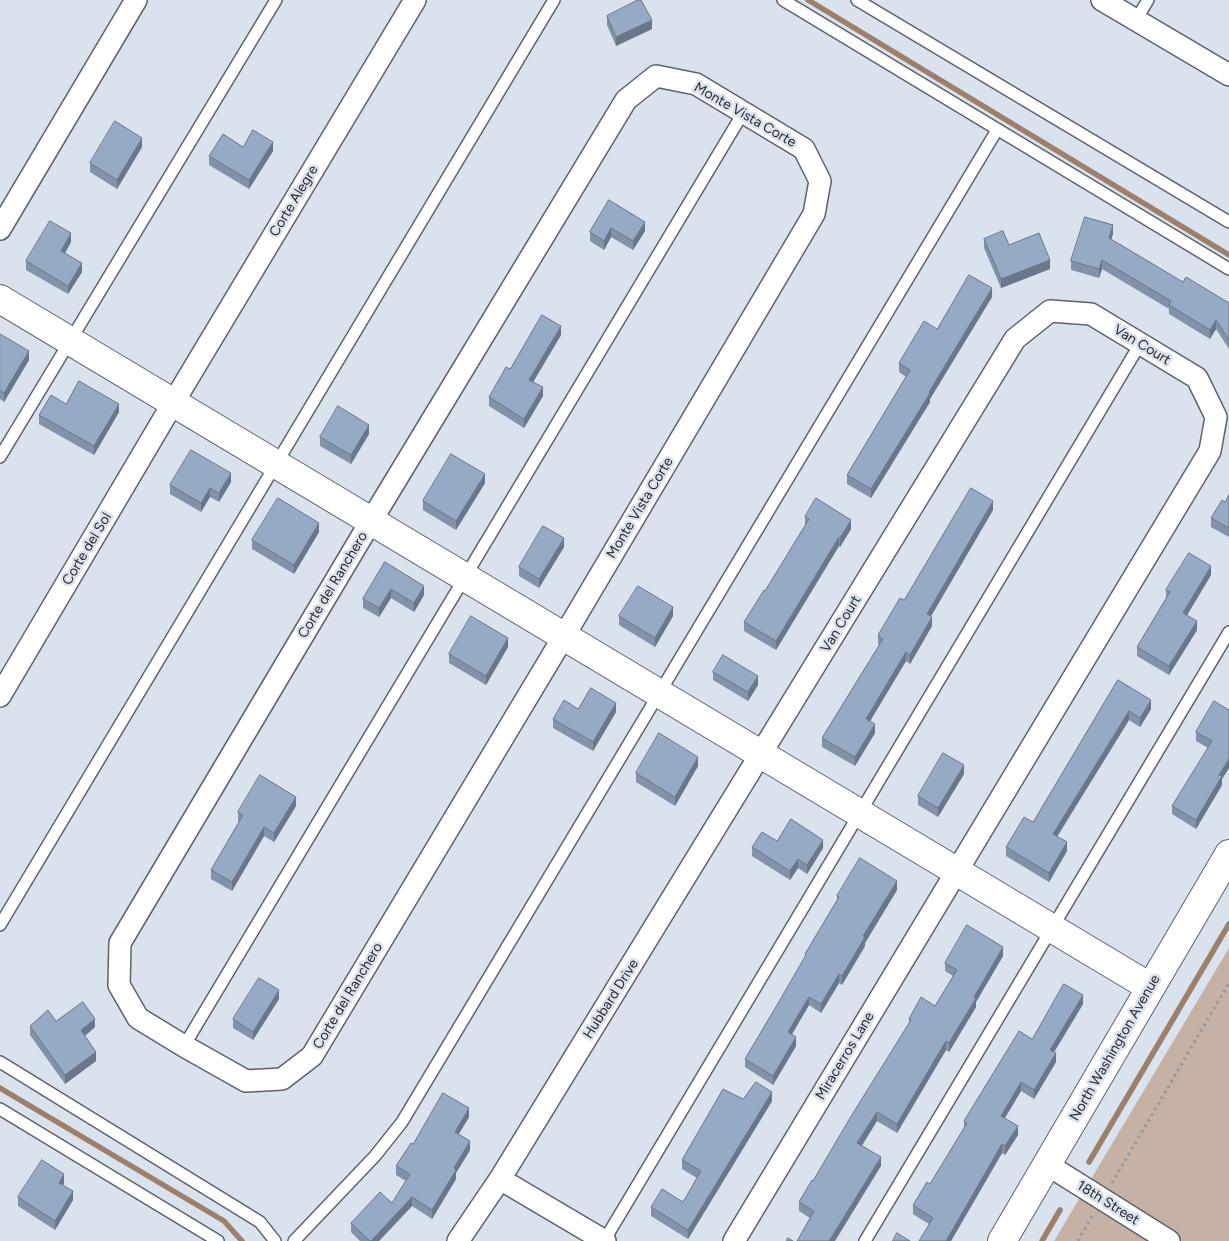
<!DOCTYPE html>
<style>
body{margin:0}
canvas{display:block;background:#dae2ee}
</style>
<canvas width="1229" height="1241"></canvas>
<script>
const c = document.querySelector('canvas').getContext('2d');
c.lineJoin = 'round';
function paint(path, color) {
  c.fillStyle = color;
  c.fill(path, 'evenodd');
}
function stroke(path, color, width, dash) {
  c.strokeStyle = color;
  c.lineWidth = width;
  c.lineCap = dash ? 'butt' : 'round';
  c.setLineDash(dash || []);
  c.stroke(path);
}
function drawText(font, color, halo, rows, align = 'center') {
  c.font = font + ' Figtree,sans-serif';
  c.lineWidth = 5;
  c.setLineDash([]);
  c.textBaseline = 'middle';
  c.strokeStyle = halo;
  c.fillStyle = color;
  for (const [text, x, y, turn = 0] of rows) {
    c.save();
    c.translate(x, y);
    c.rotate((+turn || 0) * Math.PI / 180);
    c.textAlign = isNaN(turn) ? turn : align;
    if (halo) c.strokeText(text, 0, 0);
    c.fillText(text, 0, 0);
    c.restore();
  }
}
const green = new Path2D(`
 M1229,948V1241H1054Z`);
const stream = new Path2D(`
 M808,0L1229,255
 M0,1088L224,1221L242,1241
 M1089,1162L1229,924
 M1042,1241L1060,1210`);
const path = new Path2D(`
 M1112,1183L1229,983
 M1078,1241L1092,1216`);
const lane = new Path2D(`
 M783,0L1229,269
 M857,0L1229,222
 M1136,20L1148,0
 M0,457L276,0
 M0,925L554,0
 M184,1046L743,113
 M0,1062L260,1222L275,1241
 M0,1109L218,1241
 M294,1241L375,1156L402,1122L997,130
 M604,1241L1140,344
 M865,1241L1229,632`);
const street = new Path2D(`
 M1102,0L1229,75
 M656,76L696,84L804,149L820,181L814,214L564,636L312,1056L282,1079L246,1081L184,1046L138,1018L119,985L120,943L371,521L626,100Z
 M0,229L136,0
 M0,696L173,403L415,0
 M1048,1165L1169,1241
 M500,1179L605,1241
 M458,1241L500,1179L1015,339L1050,311L1091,314L1197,378L1216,417L1210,451L734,1241`);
const secondary = new Path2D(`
 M0,299L1150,987
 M1002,1241L1229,854`);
const wall = new Path2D(`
 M607,16L652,29L616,46L607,25Z
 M142,147L117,189L90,172V163Z
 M243,147L273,151L249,189L209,165V156Z
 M609,200L645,231L633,250L611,237L604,250L590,241V232Z
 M1113,234L1111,239L1183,282L1229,303V349L1216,329L1210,339L1169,314V309L1102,269L1099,278L1071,270V261Z
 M984,239L1009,245L1050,269L1001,288L984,248Z
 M71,242L65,253L82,272L68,294L26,270V261Z
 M992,297L930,399V402L871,498L847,484V475L906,377L899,372V363L937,329Z
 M0,334L29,360L4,402L0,399Z
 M561,335L533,382L543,396L524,428L489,406V397L510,369Z
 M66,404L119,412L94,455L39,424V415Z
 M369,434L351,464L320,446V437Z
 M231,482L219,502L210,497L201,512L170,494V485Z
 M485,483L456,530L423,510V501Z
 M1229,495V537L1211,527V518L1225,502Z
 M993,510L931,616L932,626L910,664L906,661L870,721L875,733L855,766L822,747V738L879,645L878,644V635L904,600Z
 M805,517L851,529L840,547L839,546L776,650L744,631V622L765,591L805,526Z
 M319,532L294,574L252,549V540Z
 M564,547L539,588L519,576V567Z
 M385,562L424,595L414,612L391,598L379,617L363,608V599Z
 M1211,575L1187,615L1197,630L1169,675L1137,656V647L1166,598V590Z
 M619,616H673L655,647L619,625Z
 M508,647L486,685L449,663V654Z
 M713,672L758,685L748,701L713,680Z
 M1118,680L1151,709L1140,727L1129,720L1057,837L1067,851L1049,882L1006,856V847L1033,822Z
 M578,709L616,712L593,751L553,728V719Z
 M1229,710V768L1222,779V785L1196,829L1172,814V806L1208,748L1196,741V732Z
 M698,766L675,806L636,782V773Z
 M964,774L938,817L918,805V796Z
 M296,806L274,842L264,836L232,891L211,879V870L239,822L238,821V812Z
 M777,841L823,848L807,874L798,868L790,880L752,856V847Z
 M897,890L865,943V946L842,985L839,983L821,1013L809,1005L792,1034L796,1046L773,1085L745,1067V1059L777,1005L805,957V954L837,900V896Z
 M1003,956L976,1002V1007L949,1052L946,1050L897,1133L877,1121L862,1146L881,1166L810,1218L799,1211V1202L813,1181L909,1023V1019L935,1006L953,976L945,971V963Z
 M279,999L253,1040L233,1028V1019Z
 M1083,1004L1054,1052L1056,1062L1034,1099L1021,1091L1005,1118L1018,1135L1005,1155L1002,1153L951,1241H919L929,1224L913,1214V1205L930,1184L964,1128V1121L1032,1039Z
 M56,1021L95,1027L85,1036L96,1061L65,1084L30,1035V1026Z
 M743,1099L772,1101L688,1239L651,1216V1207L683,1202L697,1178L682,1169V1160Z
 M469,1117L459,1134L470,1150L456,1173V1179L432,1219L412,1206L379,1241H360L351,1232V1223L392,1203L406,1181L396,1175V1166L413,1144Z
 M64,1183L63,1186L73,1200L55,1230L18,1206V1197Z`);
const shadedWall = new Path2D(`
 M652,20V29L616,46V37Z
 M142,138V147L117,189V180Z
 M273,142V151L249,189V180Z
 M645,222V231L633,250V241Z
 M1113,225V234L1109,247V238Z
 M611,228V237L604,250V241Z
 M71,233V242L61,260V251Z
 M1050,260V269L1001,288V279Z
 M1102,260V269L1099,278V269Z
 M82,263V272L68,294V286Z
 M992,288V297L930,399V402L871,498V489L929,392Z
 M1216,320V329L1210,339V330Z
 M561,326V335L529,389V380Z
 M29,351V360L4,402V393Z
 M543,387V396L524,428V419Z
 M119,404V412L94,455V446Z
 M369,425V434L351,464V455Z
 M231,473V482L219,502V493Z
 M485,474V483L456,530V521Z
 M210,488V497L201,512V503Z
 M993,501V510L927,623V614Z
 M851,520V529L840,547V538Z
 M319,523V532L294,574V565Z
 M839,537V546L776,650V641Z
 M564,538V547L539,588V579Z
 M1211,566V575L1183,622V613Z
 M424,586V595L414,612V603Z
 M391,589V598L379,617V608Z
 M673,607V616L655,647V638Z
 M932,617V626L910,664V655Z
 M1197,621V630L1169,675V666Z
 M508,638V647L486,685V676Z
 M906,652V661L866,728V719Z
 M758,676V685L748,701V692Z
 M1151,700V709L1140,727V718Z
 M616,703V712L593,751V742Z
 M1129,711V720L1053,843V834Z
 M875,724V733L855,766V757Z
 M698,757V766L675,806V797Z
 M1229,759V768L1222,779V785L1196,829V820L1219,775Z
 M964,765V774L938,817V808Z
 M296,797V806L274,842V833Z
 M264,827V836L232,891V882Z
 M823,840V848L807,874V865Z
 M1067,842V851L1049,882V873Z
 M798,859V868L790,880V871Z
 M897,881V890L865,943V946L842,985V976L863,936Z
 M1003,947V956L976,1002V1007L949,1052V1043L974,997Z
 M839,974V983L821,1013V1004Z
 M279,990V999L253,1040V1032Z
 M1083,995V1004L1050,1059V1050Z
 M809,997V1005L788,1041V1032Z
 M95,1019V1027L81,1039V1030Z
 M796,1037V1046L773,1085V1076Z
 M946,1041V1050L897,1133V1124Z
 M96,1052V1061L65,1084V1075Z
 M1056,1053V1062L1034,1099V1090Z
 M1021,1082V1091L1001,1124V1116Z
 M772,1092V1101L688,1239V1230Z
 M469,1108V1117L455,1140V1132Z
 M877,1112V1121L857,1152V1143Z
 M1018,1126V1135L1005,1155V1146Z
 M470,1141V1150L456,1173V1179L432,1219V1210L454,1168Z
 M1002,1144V1153L951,1241H946Z
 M881,1157V1166L835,1241H829Z
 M64,1174V1183L59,1192V1183Z
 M73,1191V1200L55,1230V1221Z
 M412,1197V1206L379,1241H371Z`);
const building = new Path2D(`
 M638,0H641L652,20L616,37L607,16Z
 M115,121L142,138L117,180L90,163Z
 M253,130L273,142L249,180L209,156L223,134L243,147Z
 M609,200L645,222L633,241L611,228L604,241L590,232Z
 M1085,217L1113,225L1109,238L1183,282L1186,277L1229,303V340L1216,320L1210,330L1169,305L1171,301L1102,260L1099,269L1071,261Z
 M50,221L71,233L61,251L82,263L68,286L26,261Z
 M1003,231L1009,245L1039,233L1050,260L1001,279L984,239Z
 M969,275L992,288L929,392L930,393L871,489L847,475L910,370L899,363L924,321L937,329Z
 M542,315L561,326L529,380L543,387L524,419L489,397L506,367L510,369Z
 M0,334L29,351L4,393L0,390Z
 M79,381L119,404L94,446L39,415L51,395L66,404Z
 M338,406L369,425L351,455L320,437Z
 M191,450L231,473L219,493L210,488L201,503L170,485Z
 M451,454L485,474L456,521L423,501Z
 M971,488L993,501L927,614L932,617L910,655L906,652L866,719L875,724L855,757L822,738L883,639L878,635L900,598L904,600Z
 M1229,495V528L1211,518L1222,500L1225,502Z
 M278,498L319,523L294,565L252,540Z
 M816,498L851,520L840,538L839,537L776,641L744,622L764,590L765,591L809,519L805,517Z
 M543,526L564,538L539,579L519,567Z
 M1189,553L1211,566L1183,613L1197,621L1169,666L1137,647L1170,592L1166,590Z
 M385,562L424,586L414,603L391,589L379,608L363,599Z
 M638,586L673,607L655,638L619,616Z
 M471,616L508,638L486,676L449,654Z
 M723,655L758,676L748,692L713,672Z
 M1118,680L1151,700L1140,718L1129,711L1053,834L1067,842L1049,873L1006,847L1024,817L1033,822Z
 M591,688L616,703L593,742L553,719L564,700L578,709Z
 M1214,701L1229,710V759L1219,775L1222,776L1196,820L1172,806L1212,741L1196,732Z
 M659,733L698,757L675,797L636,773Z
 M943,753L964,765L938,808L918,796Z
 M260,775L296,797L274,833L264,827L232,882L211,870L243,815L238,812Z
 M791,819L823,840L807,865L798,859L790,871L752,847L762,832L777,841Z
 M860,858L897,881L863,936L865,937L842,976L839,974L821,1004L809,997L788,1032L796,1037L773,1076L745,1059L777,1005L806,955L805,954L839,897L837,896Z
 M967,925L1003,947L974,997L976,998L949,1043L946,1041L897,1124L877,1112L857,1143L881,1157L829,1241H797L814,1211L799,1202L812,1180L813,1181L850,1118L911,1020L909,1019L921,997L935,1006L957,970L945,963Z
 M259,978L279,990L253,1032L233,1019Z
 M1064,984L1083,995L1050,1050L1056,1053L1034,1090L1021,1082L1001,1116L1018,1126L1005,1146L1002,1144L946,1241H919L933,1218L913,1205L927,1182L930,1184L967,1123L964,1121L1019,1031L1032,1039Z
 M83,1002L95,1019L81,1030L96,1052L65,1075L30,1026L48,1010L56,1021Z
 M756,1082L772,1092L688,1230L651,1207L662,1189L683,1202L701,1171L682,1160L723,1089L743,1099Z
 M443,1093L469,1108L455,1132L470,1141L454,1168L456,1170L432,1210L412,1197L371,1241H370L351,1223L380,1192L392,1203L410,1174L396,1166L411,1143L413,1144Z
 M42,1160L64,1174L59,1183L73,1191L55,1221L18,1197Z
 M897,1233L910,1241H893Z
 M788,1238L793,1241H787Z`);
const streetNames = [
 ["Monte Vista Corte",745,115,30],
 ["Corte Alegre",294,201,-59],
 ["Van Court",1142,345,31],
 ["Monte Vista Corte",640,508,-59],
 ["Corte del Sol",87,549,-59],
 ["Corte del Ranchero",333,585,-59],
 ["Van Court",841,624,-59],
 ["Corte del Ranchero",348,996,-59],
 ["Hubbard Drive",611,999,-58],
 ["North Washington Avenue",1115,1048,-60],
 ["Miracerros Lane",845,1056,-59],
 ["18th Street",1108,1203,32]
];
paint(green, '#c6b2a4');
stroke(stream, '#9c806c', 5.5);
stroke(lane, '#5c636d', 14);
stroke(street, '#5c636d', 24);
stroke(secondary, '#5c636d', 30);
stroke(path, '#9298a0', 3, [2.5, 4]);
stroke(lane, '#fff', 11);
stroke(street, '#fff', 21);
stroke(secondary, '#fff', 28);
paint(wall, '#8292a9');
paint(shadedWall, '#6a778a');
paint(building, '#97aac5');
stroke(building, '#6a778a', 1);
drawText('14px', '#272a2e', '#dae2ee', streetNames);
</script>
